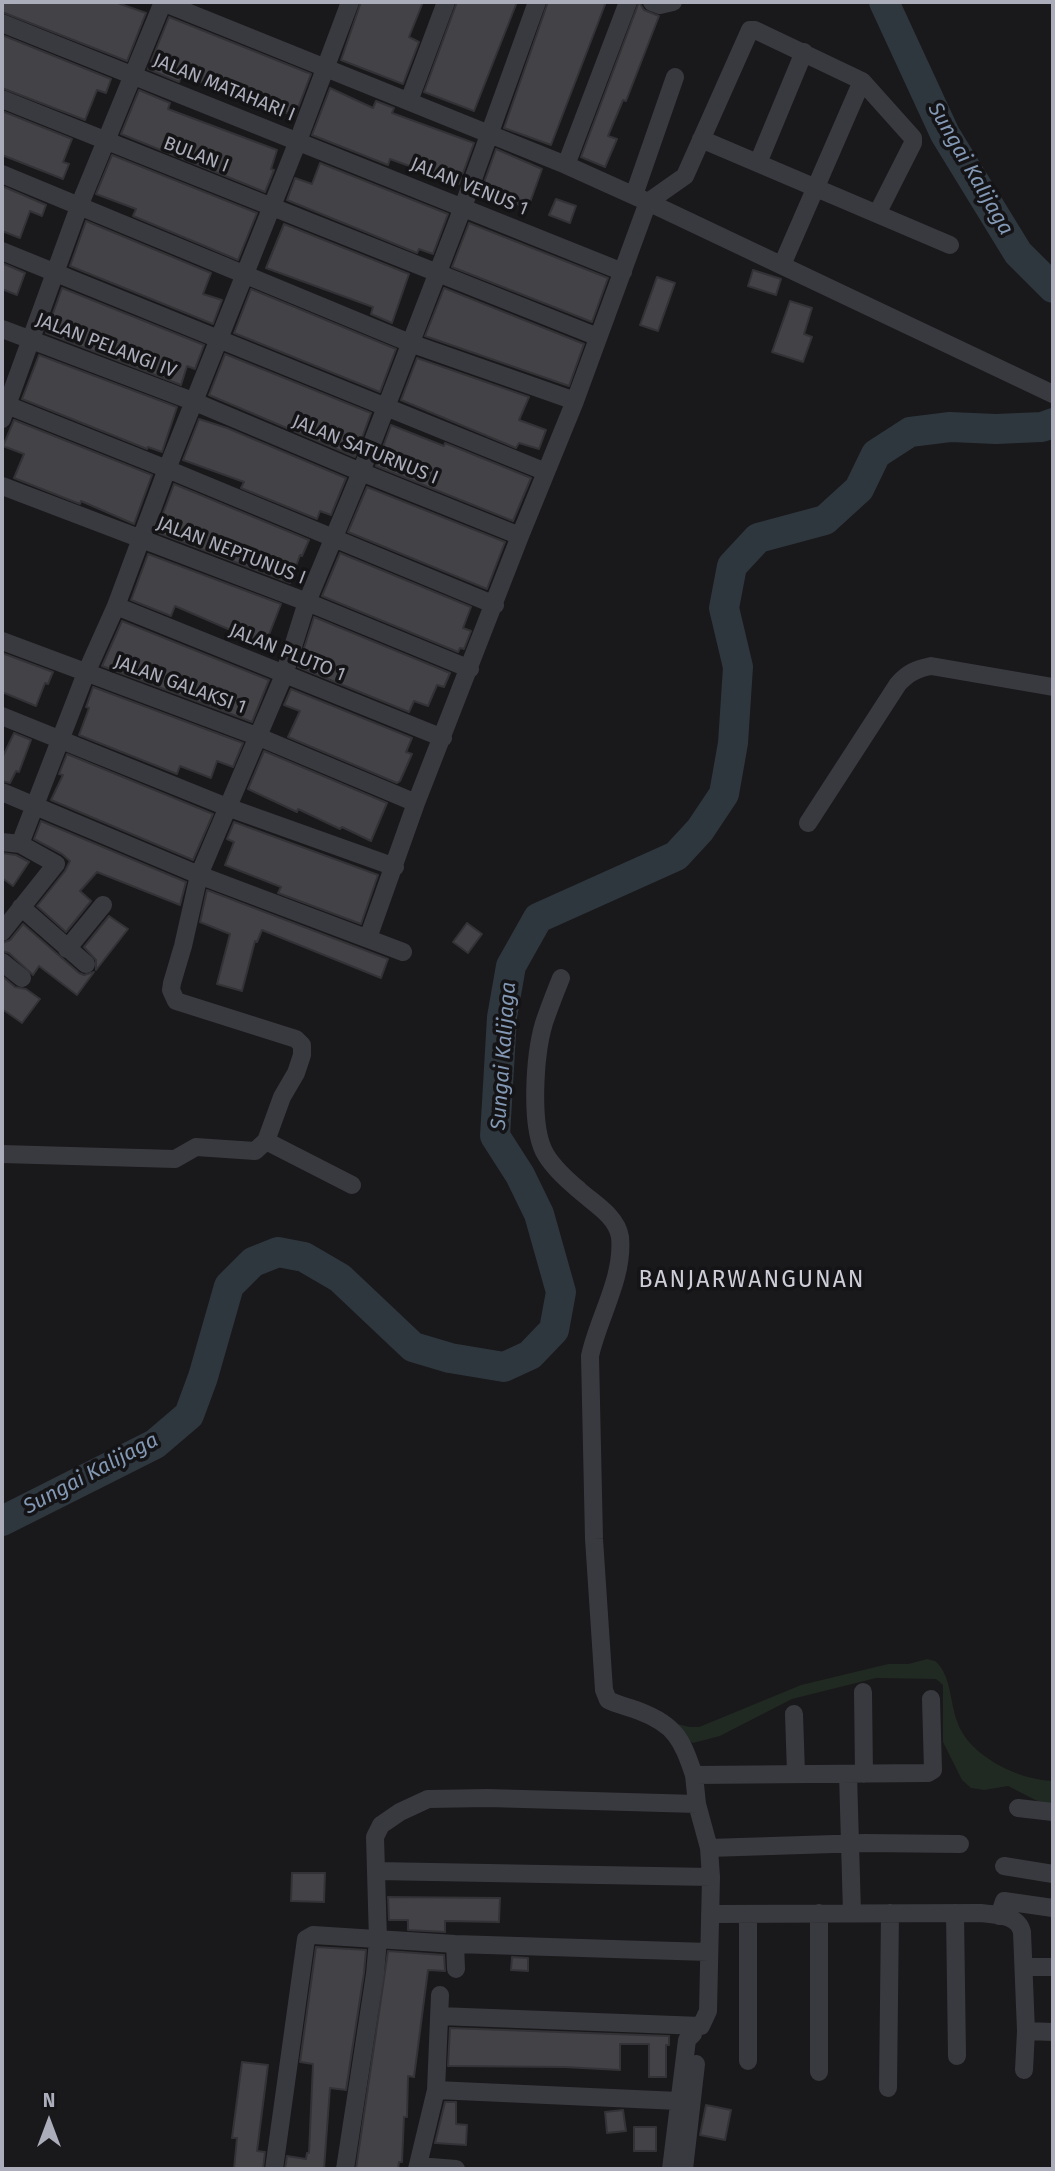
<!DOCTYPE html>
<style>
body{margin:0}
#map{position:relative;width:1055px;height:2171px;overflow:hidden;background:#19181a;font-family:"Fira Sans",sans-serif}
canvas{display:block}
.frame{position:absolute;inset:0;border:4px solid #abaeba;pointer-events:none}
.north{position:absolute;left:14px;top:2087px;width:70px;height:70px;-webkit-text-stroke:5px #141316;paint-order:stroke;rotate:0deg;font-size:19px;font-weight:700;line-height:28px;text-align:center;color:#abaeba}
.north::after{content:'';display:block;margin:auto;width:24px;height:32px;background:#abaeba;clip-path:polygon(50% 0,100% 100%,50% 72%,0 100%)}
</style>
<div id="map">
<canvas width="1055" height="2171"></canvas>
<div class="frame"></div>
<div class="north">N</div>
</div>
<script>
const c = document.querySelector('canvas').getContext('2d');
c.lineJoin = 'round';
function paint(path, color) {
  c.fillStyle = color;
  c.fill(path, 'evenodd');
}
function stroke(path, color, width, dash) {
  c.strokeStyle = color;
  c.lineWidth = width;
  c.lineCap = dash ? 'butt' : 'round';
  c.setLineDash(dash || []);
  c.stroke(path);
}
function drawText(font, color, halo, rows, align = 'center') {
  c.font = font + ' "Fira Sans",sans-serif';
  c.lineWidth = 7;
  c.setLineDash([]);
  c.textBaseline = 'middle';
  c.strokeStyle = halo;
  c.fillStyle = color;
  for (const [text, x, y, turn = 0] of rows) {
    c.save();
    c.translate(x, y);
    c.rotate((+turn || 0) * Math.PI / 180);
    c.textAlign = isNaN(turn) ? turn : align;
    if (halo) c.strokeText(text, 0, 0);
    c.fillText(text, 0, 0);
    c.restore();
  }
}
const green = new Path2D(`
 M927,1659L935,1661C951,1674 950,1702 957,1721C968,1756 1019,1780 1053,1781V1804H1043L1008,1786L984,1790L971,1788L962,1780L943,1742V1685L936,1679L876,1678L792,1699L720,1736L693,1743L685,1739L673,1723L690,1727H699L801,1685L888,1664H908Z`);
const river = new Path2D(`
 M884,2L945,134L1018,253L1053,288
 M2,1521L155,1444L189,1415L203,1377L229,1286L253,1262L278,1252L304,1257L340,1278L413,1347L450,1358L504,1367L530,1355L554,1330L561,1292L539,1214L520,1175L495,1136L502,1017L511,966L538,918L676,856L700,830L724,794L733,743L738,667L724,608L732,566L758,538L825,520L859,489L876,454L910,432L950,427L996,429L1042,427L1053,423`);
const building = new Path2D(`
 M2,2H115L146,13L127,61L2,12Z
 M361,2H423L409,37L419,42L403,84L341,60Z
 M457,2H517L474,111L424,92Z
 M548,2H606L551,145L504,128Z
 M639,2L644,10L659,16L626,101L623,100L608,136L617,139L605,167L581,157Z
 M169,17L311,74L295,116L186,77H181L179,82L148,69Z
 M2,35L111,79L106,93L97,90L85,120L2,88Z
 M330,88L373,108L376,101L394,108L392,113L474,143L459,184L390,159L388,165L312,135Z
 M139,90L170,103L168,109L277,150L271,169L274,170L265,192L121,134Z
 M2,111L72,139L63,162L69,164L63,179L2,155Z
 M496,149L542,169L528,208L481,191Z
 M112,155L257,213L238,260L133,216L136,209L96,194Z
 M320,163L448,214L433,254L419,249L417,253L287,200L295,178L312,184Z
 M2,186L46,205L42,216L30,211L20,238L2,231Z
 M556,199L576,206L570,223L549,215Z
 M86,221L211,273L203,294L222,300L213,324L70,266Z
 M469,223L608,278L592,322L452,267Z
 M284,224L409,274L392,323L371,314L373,307L266,268Z
 M2,263L25,273L17,295L2,289Z
 M753,270L781,279L776,295L748,286Z
 M657,277L675,283L658,331L640,325Z
 M62,288L204,345L195,369L187,366L181,385L46,333Z
 M444,288L584,344L569,386L425,336Z
 M251,289L396,349L380,392L234,333Z
 M790,301L812,308L804,334L812,337L803,362L772,352Z
 M225,354L371,413L355,457L209,395Z
 M39,355L177,407L162,452L148,447L147,449L22,399Z
 M417,358L529,397L519,420L546,430L539,449L519,443L516,448L401,400Z
 M199,419L227,428L346,478L331,515L320,511L317,519L241,488L244,482L183,460Z
 M14,420L152,475L134,524L81,501L80,504L14,478L24,454L3,446Z
 M391,425L444,446L445,443L531,478L513,521L376,466Z
 M174,484L309,540L302,556L300,555L290,583L156,532Z
 M367,487L505,542L487,589L348,532Z
 M340,553L471,607L463,628L471,631L464,649L460,648L458,652L322,596Z
 M148,554L281,604L265,645L175,606L171,616L131,600Z
 M314,617L450,673L444,687L437,685L428,706L414,701L409,712L298,667Z
 M122,621L269,680L252,722L102,666Z
 M2,653L53,672L48,684L45,683L36,706L2,692Z
 M93,687L243,743L233,767L217,761L211,778L180,766L177,774L79,735L89,708L86,707Z
 M291,689L412,738L406,752L412,754L400,781L397,783L288,737L300,711L284,705Z
 M14,733L31,740L19,772L16,771L10,783L2,781V758Z
 M264,751L387,803L371,841L342,827L340,829L298,809L297,812L248,789Z
 M67,754L213,814L193,860L51,800L63,775L59,774Z
 M41,821L186,882L180,905L97,872L80,891L91,901L66,932L37,906L65,871L70,861L62,854L34,839Z
 M234,822L378,875L361,924L278,893L281,887L225,865L234,842L227,839Z
 M2,853L16,855L29,862L13,886L2,878Z
 M207,890L388,959L381,978L262,930L257,942L255,941L242,991L217,984L230,934L200,922Z
 M109,916L128,929L96,970V960L84,947Z
 M467,923L482,934L468,953L453,942Z
 M23,924L79,973L84,975L94,972L77,995L39,966L33,975L9,953L2,951V943L10,940Z
 M2,976L15,987L26,989L40,999L22,1023L2,1009Z
 M292,1873H325L324,1902L291,1901Z
 M388,1897L500,1898L499,1922L445,1921V1932L408,1930V1920H389Z
 M316,1947L366,1950L364,1973L346,2090L330,2088L324,2169H285L287,2156L306,2159L307,2153H309L313,2064L300,2062Z
 M388,1951L444,1955L445,1971L428,1970L414,2077L408,2076L407,2117H404L402,2162H399L398,2169H356Z
 M512,1957L528,1958V1971L511,1970Z
 M450,2028L669,2036V2045H666V2077H649V2044H620V2070L564,2067L448,2066Z
 M242,2062L268,2065L257,2151L265,2152L263,2169H234L237,2138H232Z
 M445,2102H456V2124L467,2125L466,2145L435,2143Z
 M706,2105L731,2110L725,2140L700,2135Z
 M623,2110L626,2131L607,2133L605,2112Z
 M634,2127H656V2151H634Z`);
const minor = new Path2D(`
 M162,2L566,165L648,202L1053,394
 M652,2L660,5L673,2
 M2,23L623,272
 M2,99L598,337
 M409,101L446,2
 M701,139L950,245
 M758,163L804,52
 M566,165L628,2
 M2,174L410,343L575,401
 M634,195L675,77
 M2,251L546,472
 M782,265L862,81
 M2,329L195,402L361,472L520,536
 M2,403L167,469L495,605
 M2,419L80,204L163,2
 M2,486L307,602L470,669
 M116,606L443,738
 M2,641L259,737L416,803
 M2,716L227,807L395,867
 M2,792L199,875L403,952
 M808,823L898,684C908,673 916,669 931,666L1053,687
 M2,842L20,844L56,864L2,932
 M20,844L86,673L116,606L167,469L298,141L350,2
 M21,907L86,964
 M368,938L416,803L520,536L575,401L648,202L685,176L750,30H755L862,81L913,138V143L877,214
 M67,949L103,905
 M2,962L22,978
 M561,978C555,993 549,1008 544,1023C535,1053 529,1128 546,1155C554,1168 567,1180 579,1190C593,1203 617,1216 620,1237C624,1278 598,1318 590,1356L594,1539L604,1690L608,1700C618,1705 629,1707 639,1711C676,1725 682,1740 694,1775
 M266,1141L352,1185
 M2,1154L175,1159L196,1147L255,1151L266,1141L282,1097L296,1073L302,1055V1045L296,1039L176,1001L171,990L172,983L183,946L199,875L284,675L307,602L361,472L463,207L537,2
 M863,1692L864,1774
 M794,1714L796,1773
 M848,1774L852,1913
 M1018,1808L1053,1812
 M709,1848L865,1843L960,1844
 M1004,1866L1053,1874
 M376,1871L711,1877
 M819,1913V2072
 M955,1913L957,2056
 M710,1914L980,1913C995,1915 1018,1914 1022,1932L1026,2031L1024,2070
 M748,1914V2061
 M999,1916L1004,1901L1053,1908
 M455,1944L456,1969
 M1024,1967H1053
 M439,2016L701,2026L708,2011L711,1877L709,1848L697,1804L694,1775L928,1773L933,1770L931,1699
 M1026,2031L1053,2032
 M888,2088L890,1913
 M436,2090L679,2101
 M418,2166L456,2169
 M274,2169L306,1939L313,1935L455,1944L708,1952
 M345,2169L375,1974L378,1940L375,1837L381,1825L400,1812L428,1799L488,1798L697,1804
 M417,2169L436,2090L440,1995
 M671,2169L687,2040L693,2034L694,2027
 M684,2169L696,2064`);
const streetNames = [
 ["JALAN MATAHARI I",224,88,22],
 ["BULAN I",196,155,21],
 ["JALAN VENUS 1",469,187,22],
 ["JALAN PELANGI IV",106,346,21],
 ["JALAN SATURNUS I",365,450,22],
 ["JALAN NEPTUNUS I",231,551,21],
 ["JALAN PLUTO 1",287,653,22],
 ["JALAN GALAKSI 1",180,685,20]
];
const waterNames = [
 ["Sungai Kalijaga",970,169,60],
 ["Sungai Kalijaga",504,1056,-86],
 ["Sungai Kalijaga",91,1474,-28]
];
const quarterNames = [
 ["BANJARWANGUNAN",752,1281]
];
paint(green, '#202922');
stroke(river, '#2e363e', 30);
paint(building, '#434347');
stroke(building, '#333236', 2);
stroke(minor, '#393a3f', 18);
drawText('19px', '#abaeba', '#141316', streetNames);
drawText('italic 21px', '#8398b4', '#141316', waterNames);
c.letterSpacing = '2px';
drawText('23px', '#cccdd6', '#141316', quarterNames);
c.letterSpacing = '0px';
</script>
